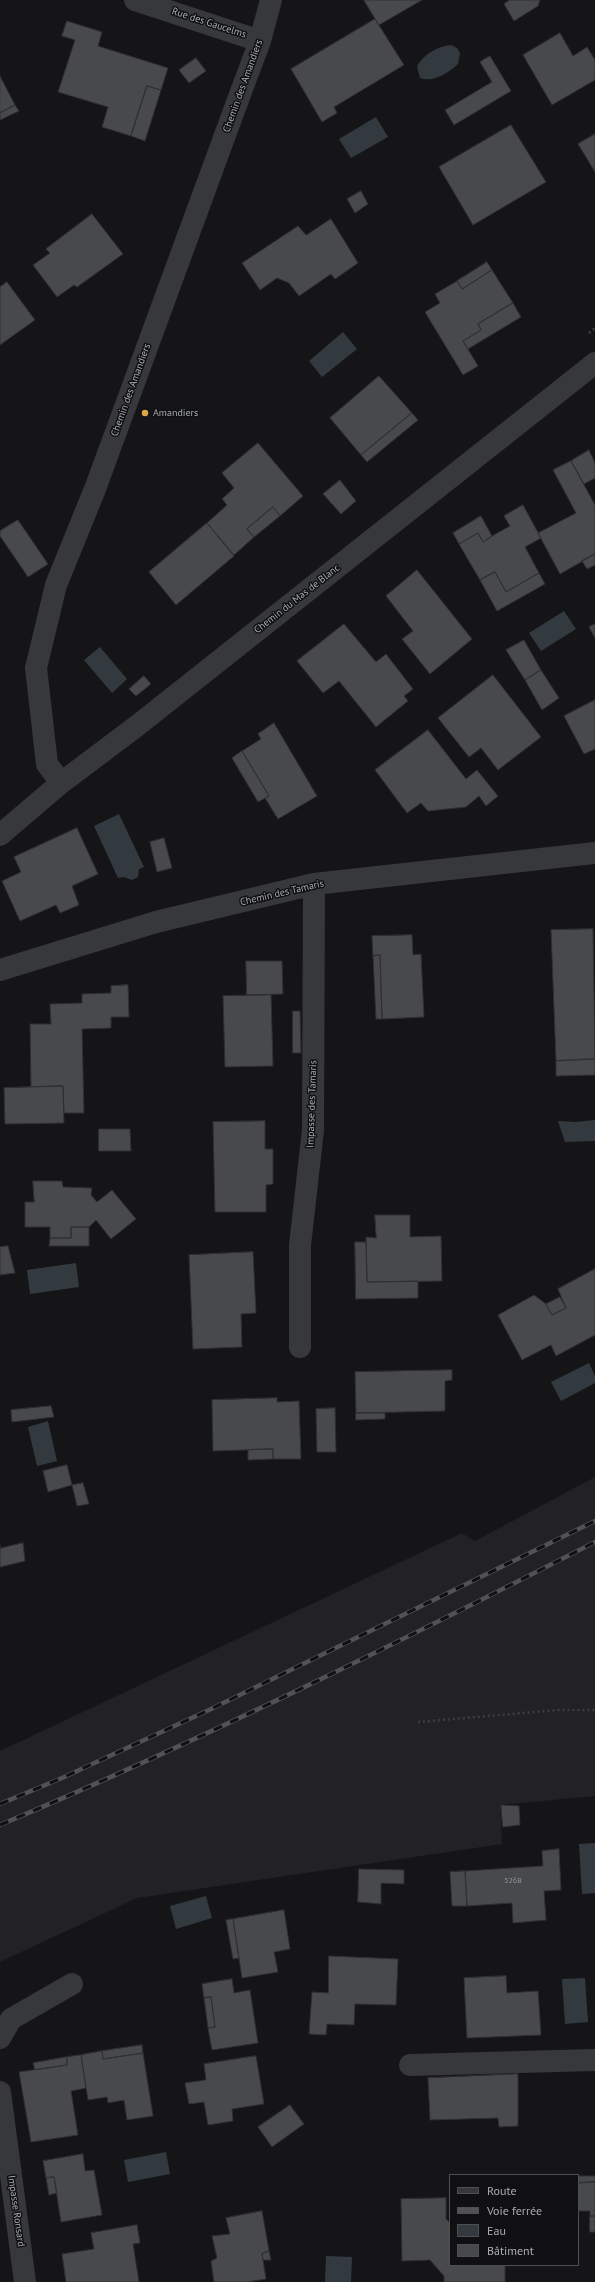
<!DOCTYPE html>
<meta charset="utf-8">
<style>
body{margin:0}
#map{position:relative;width:595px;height:2282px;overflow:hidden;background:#151517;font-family:"PT Sans",sans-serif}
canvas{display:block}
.legend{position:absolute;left:449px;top:2174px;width:130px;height:92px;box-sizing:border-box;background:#101012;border:1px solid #4d4f53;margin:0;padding:5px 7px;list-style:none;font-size:12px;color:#a9adb5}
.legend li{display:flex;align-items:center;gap:8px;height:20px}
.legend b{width:20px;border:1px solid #4d4f53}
</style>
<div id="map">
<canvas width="595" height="2282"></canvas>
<ul class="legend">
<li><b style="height:5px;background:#37383b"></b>Route</li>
<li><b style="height:5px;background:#505256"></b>Voie ferrée</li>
<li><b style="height:11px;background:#323a40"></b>Eau</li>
<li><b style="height:11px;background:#47494c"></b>Bâtiment</li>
</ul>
</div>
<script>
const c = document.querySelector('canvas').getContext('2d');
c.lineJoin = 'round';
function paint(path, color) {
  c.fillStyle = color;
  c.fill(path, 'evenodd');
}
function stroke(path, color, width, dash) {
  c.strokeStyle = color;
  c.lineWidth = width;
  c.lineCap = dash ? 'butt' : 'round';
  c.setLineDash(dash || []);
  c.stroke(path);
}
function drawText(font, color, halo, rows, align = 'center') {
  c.font = font + ' "PT Sans",sans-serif';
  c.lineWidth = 3;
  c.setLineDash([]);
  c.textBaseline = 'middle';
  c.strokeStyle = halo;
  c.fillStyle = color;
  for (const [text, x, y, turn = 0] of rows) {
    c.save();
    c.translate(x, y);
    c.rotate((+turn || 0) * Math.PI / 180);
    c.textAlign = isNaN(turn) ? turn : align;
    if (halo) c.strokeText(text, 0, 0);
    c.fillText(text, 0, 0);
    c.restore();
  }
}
const built = new Path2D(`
 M595,1477V1796L500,1805L502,1844L137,1898L0,1962V1751L462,1533L475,1541Z`);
const water = new Path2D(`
 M451,45L457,48L460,53L458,64C449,73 432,83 420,78L417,66C424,54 438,46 451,45Z
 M376,117L388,137L351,158L339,139Z
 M343,332L357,349L322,377L309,361Z
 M564,611L576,629L541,651L529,633Z
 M100,647L127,679L112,693L84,660Z
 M119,814L144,867L139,869L138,877L132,880L124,877L118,878L94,826Z
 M595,1120V1141L565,1142L558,1121L575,1122Z
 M76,1263L79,1287L30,1294L27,1270Z
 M589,1363L595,1376V1383L561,1401L551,1382Z
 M48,1421L57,1461L37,1466L28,1427Z
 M595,1843V1893L582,1894L579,1844Z
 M206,1896L212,1918L176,1929L170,1906Z
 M585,1978L588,2022L565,2024L562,1979Z
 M166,2152L170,2174L128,2182L124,2160Z
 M326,2256L352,2257L351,2282H325Z`);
const building = new Path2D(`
 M364,0H422L379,25Z
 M510,0H540L538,6L514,21L504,4Z
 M375,19L404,65L334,107L337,113L322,122L291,69Z
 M67,21L102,32L98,46L168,68L161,90L147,86L131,136L102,127L108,107L58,92L75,40L62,36Z
 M560,33L573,56L587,47L595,60V80L552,105L523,55Z
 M490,56L511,91L454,125L445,110L492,82L480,62Z
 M196,58L206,71L189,83L179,70Z
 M0,76L15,105L0,113Z
 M147,86L161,90L145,141L131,136Z
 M15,105L19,111L0,120V113Z
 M511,125L546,182L473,225L439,167Z
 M595,134V172L578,144Z
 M361,191L368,204L355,213L347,199Z
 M92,214L123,254L77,287L74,285L57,297L33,265L50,253L46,249Z
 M331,219L358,263L335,279L331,274L299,296L289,283L277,278L260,290L242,263L298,226L306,235Z
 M487,262L492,270L462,289L457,281Z
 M492,270L513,303L478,324L481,330L463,341L478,366L463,375L425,312L440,303L435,294L457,281L462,289Z
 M7,282L35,320L0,345V287Z
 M513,303L521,317L468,349L463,341L481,330L478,324Z
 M379,376L412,413L361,455L330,418Z
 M412,413L418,420L367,462L361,455Z
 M258,443L303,496L280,516L273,507L247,529L254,537L234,555L207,523L227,505L222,499L234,488L222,473Z
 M589,450L595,463V478L584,484L571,461Z
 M571,461L595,505V554L560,574L538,533L576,513L553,470Z
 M340,480L356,501L341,514L323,494Z
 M523,505L541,538L525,547L539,573L506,592L495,572L480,580L459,544L478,533L483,542L492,536L510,526L504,516Z
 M273,507L280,516L254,537L247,529Z
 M481,516L492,536L483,542L478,533L459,544L453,533Z
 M18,520L48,564L28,577L0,536V531Z
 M207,523L234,556L176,605L149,572Z
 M595,554V565L587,569L582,561Z
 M417,570L472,639L430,674L402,639L413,631L386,596Z
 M495,572L506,592L539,573L545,584L497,611L480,580Z
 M344,624L376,662L386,654L413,689L404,696L408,701L376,727L339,681L323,693L297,661Z
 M595,624V638L589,627Z
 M524,640L541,670L525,680L506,650Z
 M541,670L559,698L542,710L525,680Z
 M493,675L541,737L498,770L481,748L469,757L438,718Z
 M144,676L151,684L136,696L129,689Z
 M595,700V749L584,754L564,716Z
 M274,723L317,796L278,819L265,798L269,796L242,751L261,739L258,734Z
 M428,730L466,779L477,770L498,796L486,806L479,796L466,807L428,811L421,803L407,813L375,770Z
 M242,751L269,796L258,802L232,758Z
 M77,828L98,874L72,886L79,905L60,913L56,905L20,921L2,881L21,872L14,857Z
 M164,838L172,868L157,872L150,842Z
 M593,929L595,1059L556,1061L551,930Z
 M412,935L413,955L421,954L424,1017L382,1019L380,955L373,956L372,936Z
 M380,955L382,1019H376L373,956Z
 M246,961H282L283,994L247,995Z
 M128,985L129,1017H111V1028L82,1029L84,1113H64L63,1086L31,1087L30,1024H51L50,1004L82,1003V994L111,993V986Z
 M271,995L273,1066L225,1067L223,996Z
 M293,1011H300L301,1053H293Z
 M595,1059V1075L556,1076V1061Z
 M63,1086L64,1123L5,1124L4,1088Z
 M265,1121V1149H273V1184L266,1185V1212H215L213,1122Z
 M99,1129H130L131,1151H99Z
 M33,1181H62L63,1187L92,1188L91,1195L97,1202L112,1190L136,1219L111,1239L96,1220L89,1227H71V1238H50V1227H25V1202H34Z
 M375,1215H410V1237L441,1236L442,1281L367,1282L366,1237L376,1238Z
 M71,1227H89V1246H49L50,1238H71Z
 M355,1242H366L367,1282L418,1281V1298L356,1299Z
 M8,1246L15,1273L0,1275V1247Z
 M253,1252L256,1313L241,1314L242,1347L193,1349L189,1255Z
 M595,1269V1335L556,1356L551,1345L522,1360L498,1315L534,1295L546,1304L552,1315L566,1308L558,1289Z
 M560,1297L566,1308L552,1315L546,1304Z
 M452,1370V1380L445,1381V1411L356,1413L355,1372Z
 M277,1398V1402L299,1401L301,1459H273V1449L213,1451L212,1400Z
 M51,1406L54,1417L12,1422L11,1410Z
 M335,1408L336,1452H317L316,1409Z
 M356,1413H385V1419L356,1420Z
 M273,1449V1459L248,1460V1450Z
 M67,1465L72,1485L48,1492L43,1471Z
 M83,1483L89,1504L77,1506L72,1485Z
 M23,1543L25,1561L0,1567V1545V1548Z
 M501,1805L519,1806L520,1825L503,1827Z
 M559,1849L561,1890L544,1891L546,1920L513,1923L512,1903L467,1906L465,1871L543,1866L542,1851Z
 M359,1869L404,1870V1884L381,1883V1904L358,1902Z
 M465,1871L467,1906H452L450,1872Z
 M284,1910L290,1949L274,1952L278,1972L242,1978L233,1919Z
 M233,1919L239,1958L233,1959L226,1920Z
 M329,1956L398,1959L396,2005L355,2004L354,2025L327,2024L326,2035L309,2034L312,1992L328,1993Z
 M506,1976L507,1993L538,1991L541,2035L467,2038L464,1978Z
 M232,1979L234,1993L250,1990L258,2043L212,2050L208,2028L215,2027L211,1997L204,1998L202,1984Z
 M211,1997L215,2027L208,2028L204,1998Z
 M142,2045L143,2053L103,2059L102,2051Z
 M102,2051L103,2059L143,2053L153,2116L127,2120L124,2100L108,2103L107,2097L88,2100L81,2055Z
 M81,2055L86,2088L71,2091L78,2135L31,2142L19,2072L67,2065V2057Z
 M256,2056L264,2104L232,2109L233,2121L208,2125L204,2102L189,2104L185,2083L206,2080L204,2064Z
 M67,2057V2065L35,2070L33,2063Z
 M518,2074V2126L499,2127L498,2118L430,2120L428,2078Z
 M290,2105L304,2124L272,2147L258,2127Z
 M83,2154L85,2171L94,2170L102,2215L61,2222L54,2177L46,2178L43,2161Z
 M578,2176H595V2182L578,2183Z
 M54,2177L57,2193L49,2195L46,2178Z
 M595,2182V2216H590V2211H578V2183Z
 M446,2198V2219L450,2223V2265H505V2282H444V2276L430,2260L402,2261L401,2199Z
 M262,2211L269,2251L262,2254L266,2279L247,2282H214L211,2261L217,2258L212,2236L230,2234L226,2218Z
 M590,2216H595V2232H590Z
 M137,2225L140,2243L133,2244L139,2282H66L62,2254L94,2249L91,2233Z
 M269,2251L271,2260H263L262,2254Z`);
const path = new Path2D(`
 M589,333L595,328
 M418,1722L558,1710H595`);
const minor = new Path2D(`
 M135,0L260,41
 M61,783L47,764L36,668L56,585L95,489L239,97L260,41L271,0
 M0,835L61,783L138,725L595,363
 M0,970L156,922L314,884L595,853
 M300,1347V1245L313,1130L314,884
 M0,2038L11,2019L72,1984
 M410,2065L595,2060
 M0,2092L25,2282`);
const rail = new Path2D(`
 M0,1804L62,1778L209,1710L595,1521
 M0,1825C202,1740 400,1642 595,1542`);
const markers = [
 [145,413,4,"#dca948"]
];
const numberNames = [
 ["526B",513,1881]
];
const streetNames = [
 ["Rue des Gaucelms",209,23,18],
 ["Chemin des Amandiers",243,86,-70],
 ["Chemin des Amandiers",131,390,-70],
 ["Chemin du Mas de Blanc",297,599,-38],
 ["Chemin des Tamaris",282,893,-13],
 ["Impasse des Tamaris",312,1104,-88],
 ["Impasse Ronsard",16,2211,82]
];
const poiNames = [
 ["Amandiers",153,413]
];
paint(built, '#222224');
paint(water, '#323a40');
paint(building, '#47494c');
stroke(building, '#303033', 1);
stroke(path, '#3d3e42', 2.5, [2, 3]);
stroke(minor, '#37383b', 22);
stroke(rail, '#505256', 4.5);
stroke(rail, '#101012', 3, [9]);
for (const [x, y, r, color] of markers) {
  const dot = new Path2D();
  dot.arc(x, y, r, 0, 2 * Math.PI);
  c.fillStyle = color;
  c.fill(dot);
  stroke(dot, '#101012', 1.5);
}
drawText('8px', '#90949b', null, numberNames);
drawText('10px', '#a9adb5', '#101012', streetNames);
drawText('10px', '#a9adb5', '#101012', poiNames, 'left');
</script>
